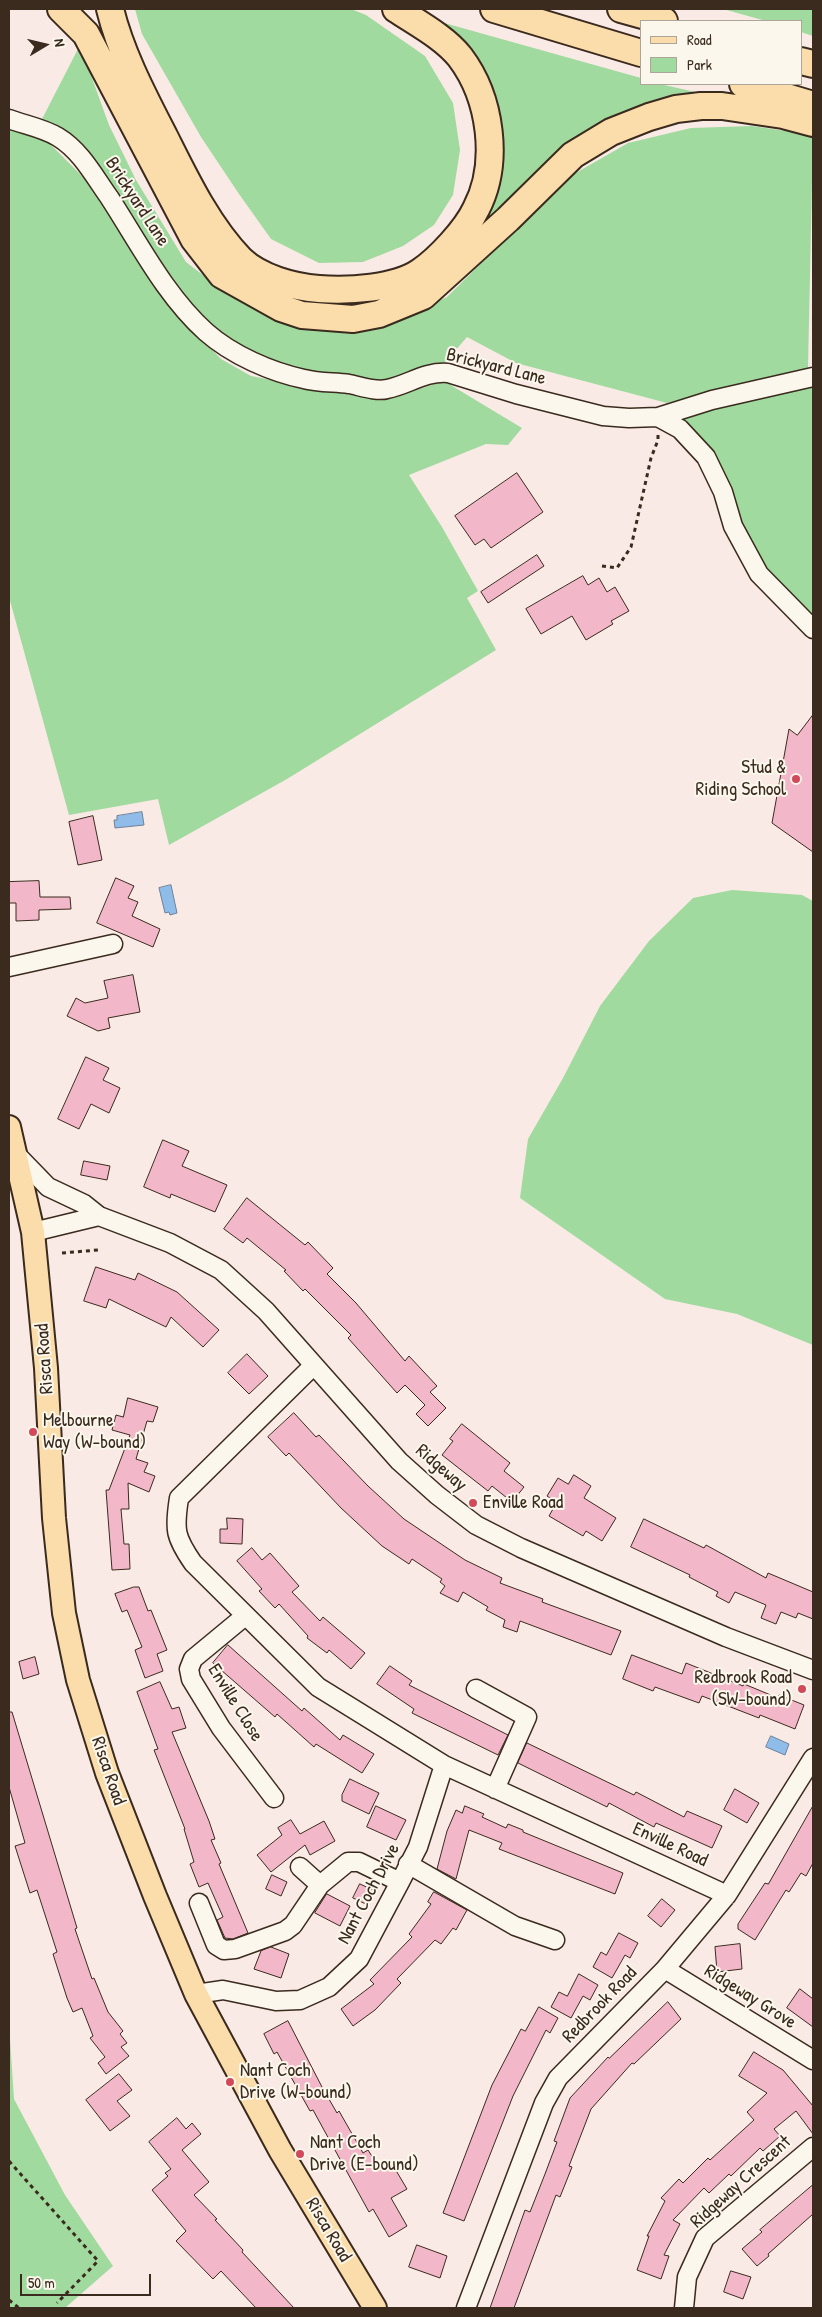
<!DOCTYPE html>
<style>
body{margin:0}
#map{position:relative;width:822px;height:2317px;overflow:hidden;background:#f9eae5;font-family:"Patrick Hand",sans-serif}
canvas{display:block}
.frame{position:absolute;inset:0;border:10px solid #3b2a1e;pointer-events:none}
.legend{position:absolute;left:640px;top:20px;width:162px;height:65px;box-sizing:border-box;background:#fbf7ec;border:1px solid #aea59a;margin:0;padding:6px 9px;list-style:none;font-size:15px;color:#3b2a1e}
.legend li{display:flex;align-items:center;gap:10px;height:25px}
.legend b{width:25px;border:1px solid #aea59a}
.north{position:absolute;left:20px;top:20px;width:50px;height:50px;-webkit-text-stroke:4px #fbf7ec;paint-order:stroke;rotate:81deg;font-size:14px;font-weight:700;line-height:20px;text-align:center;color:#3b2a1e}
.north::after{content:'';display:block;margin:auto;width:18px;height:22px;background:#3b2a1e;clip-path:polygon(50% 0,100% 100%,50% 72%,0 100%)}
.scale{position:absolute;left:20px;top:2274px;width:131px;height:22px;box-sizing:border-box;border:2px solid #3b2a1e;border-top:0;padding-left:6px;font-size:15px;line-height:18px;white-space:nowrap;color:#3b2a1e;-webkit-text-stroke:4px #fbf7ec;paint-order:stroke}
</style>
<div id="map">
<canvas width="822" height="2317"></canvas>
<div class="frame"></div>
<ul class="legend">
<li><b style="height:6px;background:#fbddab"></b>Road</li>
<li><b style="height:14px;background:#a1da9f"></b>Park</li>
</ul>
<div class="north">N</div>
<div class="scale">50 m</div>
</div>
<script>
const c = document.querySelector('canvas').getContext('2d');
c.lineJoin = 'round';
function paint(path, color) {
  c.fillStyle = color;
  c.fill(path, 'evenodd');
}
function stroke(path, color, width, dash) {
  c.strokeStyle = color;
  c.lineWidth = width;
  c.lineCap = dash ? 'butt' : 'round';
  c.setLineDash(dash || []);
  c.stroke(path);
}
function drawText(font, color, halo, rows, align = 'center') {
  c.font = font + ' "Patrick Hand",sans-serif';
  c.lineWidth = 4;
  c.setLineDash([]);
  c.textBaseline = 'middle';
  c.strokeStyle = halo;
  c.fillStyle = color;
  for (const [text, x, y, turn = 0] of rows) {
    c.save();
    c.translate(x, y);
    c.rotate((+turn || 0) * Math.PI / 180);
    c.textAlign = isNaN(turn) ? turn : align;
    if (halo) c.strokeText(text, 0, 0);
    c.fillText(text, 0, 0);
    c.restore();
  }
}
const green = new Path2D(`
 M135,9H351L366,15L425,56L453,103L460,150L453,195L434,225L403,246L363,262L319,263L271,239L239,194L201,137L142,34Z
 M723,9H813V36L801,32V21H766Z
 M430,19L641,78V84H660L704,94L678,99L464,246L500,161Z
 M80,45L109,125L136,180L186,262L212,282L249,305L407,315L447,297L567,178L628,143L691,128L752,126L813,135L808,368L667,403L516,363L467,337L437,372L395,387L304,379L207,332L123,218L41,121Z
 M9,126L47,141L89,183L163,299L221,359L251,376L373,399L407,393L444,381L522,428L508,445L486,444L409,475L442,527L478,591L467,598L496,650L287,779L169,845L158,799L69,815L9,597Z
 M813,385V623L757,562L682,421L685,417L694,413Z
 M732,890L802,895L813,901V1345L737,1314L665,1299L520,1198L528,1139L563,1078L600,1006L649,941L693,898Z
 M9,2023L14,2099L65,2195L113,2266L65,2308H9Z`);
const water = new Path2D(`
 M142,812L144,825L115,828L114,820H117V816Z
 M171,885L177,913L170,915L169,912L165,913L159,888Z
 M771,1736L789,1744L785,1755L766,1747Z`);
const building = new Path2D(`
 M517,473L543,512L491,548L484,539L475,545L455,516Z
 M537,555L544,566L488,603L481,592Z
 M583,576L588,585L599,578L607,592L615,587L629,611L611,621L613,624L586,640L572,616L541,634L526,609Z
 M813,715V852L772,823L789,729L797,735Z
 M93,816L102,860L78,865L69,822Z
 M116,878L134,886L128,898L138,902L132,916L160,929L153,947L97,923Z
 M39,881L40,897H70L71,909L39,910V920L16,921V903H9V882Z
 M133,975L140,1012L108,1018L110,1028L98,1031L67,1016L76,998L85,1003L108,998L104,981Z
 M86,1057L109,1068L103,1080L120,1088L109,1113L91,1104L79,1129L58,1119Z
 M163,1140L189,1151L182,1166L227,1185L215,1212L171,1194L170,1198L144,1187Z
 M84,1161L110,1166L107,1180L81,1175Z
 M247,1198L305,1245L308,1242L333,1268L327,1274L356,1303L405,1361L409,1356L437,1386L430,1392L446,1408L428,1426L416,1414L425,1405L405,1385L397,1393L348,1338L351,1335L305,1289L303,1291L284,1271L286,1270L247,1238L243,1243L224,1229Z
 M96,1267L135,1280L138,1273L177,1292L219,1330L203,1347L171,1317L166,1327L109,1299L106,1308L84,1301Z
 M247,1354L268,1376L249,1394L228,1373Z
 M128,1398L158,1407L153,1422L147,1421L136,1459L148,1463L144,1472L155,1476L149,1492L128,1483L129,1509H121L124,1544H129L130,1569L112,1570L106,1490H109L130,1435L112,1430L116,1415L123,1417Z
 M294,1413L316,1437L319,1435L368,1486L404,1519L465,1560L502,1578L500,1583L543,1599L542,1602L621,1631L611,1655L520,1621L517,1632L503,1627L505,1620L486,1610L488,1607L463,1592L458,1602L440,1593L445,1586L440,1582L442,1579L412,1559L409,1564L382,1546L341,1508L289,1453L286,1456L268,1437Z
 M462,1424L510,1463L504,1471L524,1487L512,1502L492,1486L488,1491L442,1455L453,1441L450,1439Z
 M574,1475L591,1486L584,1498L616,1518L602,1541L586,1531L583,1536L549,1516L557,1502L547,1496L558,1478L568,1484Z
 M227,1518L243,1519L242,1544L220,1543V1529H227Z
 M644,1519L704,1548L706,1545L766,1578L768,1573L813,1592V1619L798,1613L796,1618L781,1612L776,1624L761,1618L766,1605L735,1592L729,1603L716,1596L718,1592L689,1577L690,1575L631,1547Z
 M252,1548L262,1560L270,1553L299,1586L292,1592L320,1621L323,1617L365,1653L351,1669L329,1650L327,1653L307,1638L308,1636L279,1604L275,1608L259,1591L262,1589L237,1561Z
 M134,1587H139L148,1611L151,1610L167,1650L157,1654L163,1671L145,1678L135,1650L142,1647L127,1610L122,1612L115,1594Z
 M228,1645L302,1711L304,1708L340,1740L343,1735L374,1754L362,1773L316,1744L314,1747L277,1714L275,1717L213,1663Z
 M632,1655L682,1674L686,1663L743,1686L744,1684L778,1698L779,1695L804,1705L795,1729L760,1715L759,1718L702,1696L699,1703L655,1687L653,1691L623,1679Z
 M35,1657L39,1674L23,1679L19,1662Z
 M390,1666L412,1681L409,1685L508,1735L498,1755L412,1713L414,1709L377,1684Z
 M160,1682L172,1709L179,1707L186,1728L172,1732L209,1821L215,1839L211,1840L221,1863L219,1864L248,1933L233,1939L225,1938L217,1920L223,1917L208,1883L199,1887L190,1864L194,1862L184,1829H185L154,1750L158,1749L137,1692Z
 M9,1712H12L77,1928L75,1929L92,1979L94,1978L108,2012L123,2031L120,2034L127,2043L121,2047L129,2056L106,2074L98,2063L105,2057L90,2038L93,2036L82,2008L73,2012L67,1998L53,1954L57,1952L37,1890L30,1893L15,1846L25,1843L9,1787Z
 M527,1743L634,1795L636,1792L684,1817L687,1811L722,1826L712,1848L656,1823L654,1827L609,1803L607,1807L518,1763Z
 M350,1779L379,1793L369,1814L342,1801V1795Z
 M735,1789L759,1803L747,1823L724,1810Z
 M376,1806L406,1820L396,1840L367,1827Z
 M465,1806L484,1814L482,1817L506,1828L508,1824L523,1830V1832L623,1873L615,1894L499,1849L502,1843L469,1830L456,1879L437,1869L447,1831L456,1810L462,1813Z
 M813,1806V1863L806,1876L801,1873L789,1892L786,1890L755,1940L738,1929V1924L765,1883L768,1884Z
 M291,1820L300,1834L324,1821L335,1841L310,1855L305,1845L271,1872L257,1855L282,1835L278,1828Z
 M272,1875L287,1882L281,1896L266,1889Z
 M360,1884L375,1891L368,1905L353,1898Z
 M434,1892L467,1910L456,1930L453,1928L441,1944L435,1940L397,1979L401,1983L375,2010L353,2026L341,2009L374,1984L370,1980L412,1937L409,1934L431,1904L428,1902Z
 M327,1894L350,1906L340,1926L315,1913Z
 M662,1899L675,1910L661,1927L648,1916Z
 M619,1933L638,1943L630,1958L625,1955L612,1978L593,1967L601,1952L606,1955Z
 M740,1944L742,1969L717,1972L715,1947Z
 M271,1947L289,1954L281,1978L254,1969L261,1951Z
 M579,1974L598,1985L590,2000L583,1996L571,2018L551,2007L559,1992L567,1996Z
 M800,1989L813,1999V2027L787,2008Z
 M668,2002L681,2019L634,2064L632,2063L591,2109L569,2166L572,2167L560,2197L556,2195L514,2308H490L525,2210L530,2212L545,2174L557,2142L554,2141L570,2098L608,2057L609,2058Z
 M539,2007L558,2018L550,2033L546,2030L513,2096L464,2221L443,2213L492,2085L521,2029L525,2031Z
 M288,2021L322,2087L337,2113L339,2111L363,2153L368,2150L380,2169L391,2162L407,2189L391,2198L407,2226L389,2237L373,2209L369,2212L313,2110L310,2111L277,2052L274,2054L264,2034Z
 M754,2052L783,2070L813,2106V2134L796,2111L774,2129L780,2136L763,2151L760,2148L731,2176L729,2174L709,2193L704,2188L673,2220L680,2224L664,2255L669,2256L661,2279L637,2270L649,2236H647L665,2201L661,2198L679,2179L683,2183L708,2158L710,2160L754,2120L747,2112L767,2093L739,2076Z
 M119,2074L132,2090L117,2101L130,2116L110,2131L86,2100Z
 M177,2118L186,2129L192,2123L201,2134L182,2150L209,2182L194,2195L217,2219L215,2220L243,2250L242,2252L294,2308H256L221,2271L213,2279L176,2241L186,2231L152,2190L168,2176L165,2173L171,2169L149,2142Z
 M813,2185V2214L768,2254L769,2256L757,2266L742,2249L762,2232L760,2230Z
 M417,2245L447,2256L440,2278L409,2267Z
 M731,2271L751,2277L743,2299L724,2292Z`);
const path = new Path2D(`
 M602,566L617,568L631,547L651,458L658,440V435
 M62,1253L98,1250
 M9,2161L98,2261L57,2303
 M9,2300L19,2308`);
const minor = new Path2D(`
 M9,119C25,125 43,128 58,137C81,151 94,176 109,197C139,243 165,295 206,332C232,355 271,372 304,379C319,383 334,382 349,384C360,386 376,392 387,389C408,385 425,371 448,373L516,394L603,416L629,418L658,417L712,400L813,377
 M658,417L680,429L706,457L723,492L733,526L759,574L813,629
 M9,967L113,944
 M15,1153L48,1187L84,1204L99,1216L170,1243L221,1270L266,1311L399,1461L437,1495L476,1525L521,1548L726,1637L813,1670
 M33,1232L99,1216
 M314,1365L179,1498C174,1530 175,1537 193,1563L318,1687L444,1765L727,1895
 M245,1616L193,1659L189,1669L191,1679L221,1728L274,1798
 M476,1689L527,1717L495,1789
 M408,1864L515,1926L555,1940
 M300,1867L320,1885
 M199,1903L216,1945L224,1950L235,1949L285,1931L293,1925L320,1885L348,1862H359L400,1882
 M665,1969L813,2060
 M196,1994L223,1990L276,2001L300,2000L329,1987L359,1959L400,1882L418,1847L444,1765
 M466,2308L544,2103L558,2078L665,1969L727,1895L813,1758
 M684,2308L687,2277L705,2238L813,2147`);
const major = new Path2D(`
 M9,1127L33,1232L46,1368L54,1518L64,1613L78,1680L107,1773L155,1896L196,1994L280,2150L375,2308`);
const highway = new Path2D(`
 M61,9L86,34L194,239L222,275L281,308L302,315L353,319L379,314L423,296L508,219L573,155L611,132L649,117L676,109L701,106H722L783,115L813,123
 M110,9C121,54 144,97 165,138C186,180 208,226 241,260C260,278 293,287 319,289C348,291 395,289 420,272C439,259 466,230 476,209C500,163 491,98 460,57C444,37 417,23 396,9
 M494,9L641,53
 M621,9L664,21
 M801,61L813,64
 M743,84L813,105`);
const markers = [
 [796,779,5,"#d1495b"],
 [33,1432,5,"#d1495b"],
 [473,1503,5,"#d1495b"],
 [802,1689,5,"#d1495b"],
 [230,2082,5,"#d1495b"],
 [300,2154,5,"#d1495b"]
];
const streetNames = [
 ["Brickyard Lane",137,202,57],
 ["Brickyard Lane",496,367,14],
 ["Risca Road",45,1359,-94],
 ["Ridgeway",441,1468,41],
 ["Enville Close",235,1703,58],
 ["Risca Road",108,1771,71],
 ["Enville Road",670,1845,25],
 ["Nant Coch Drive",369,1894,-62],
 ["Ridgeway Grove",750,1997,32],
 ["Redbrook Road",600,2005,-46],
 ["Ridgeway Crescent",741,2182,-42],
 ["Risca Road",328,2230,59]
];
const poiNames = [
 ["Stud &",786,768,"right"],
 ["Riding School",786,790,"right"],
 ["Melbourne",43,1421],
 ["Way (W-bound)",43,1443],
 ["Enville Road",483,1503],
 ["Redbrook Road",792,1678,"right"],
 ["(SW-bound)",792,1700,"right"],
 ["Nant Coch",240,2071],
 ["Drive (W-bound)",240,2093],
 ["Nant Coch",310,2143],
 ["Drive (E-bound)",310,2165]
];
paint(green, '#a1da9f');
paint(water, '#8fbce9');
stroke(water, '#6d8298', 1);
paint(building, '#f2b8c9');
stroke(building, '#3b2a1e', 1);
stroke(minor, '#3b2a1e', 21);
stroke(major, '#3b2a1e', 26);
stroke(highway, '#3b2a1e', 30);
stroke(path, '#3b2a1e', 3, [4, 4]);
stroke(minor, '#fbf7ec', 18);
stroke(major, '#fbddab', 22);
stroke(highway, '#fbddab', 26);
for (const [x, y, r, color] of markers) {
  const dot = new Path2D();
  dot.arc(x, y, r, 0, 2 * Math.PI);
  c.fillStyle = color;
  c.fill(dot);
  stroke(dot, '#fbf7ec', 2);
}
drawText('19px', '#3b2a1e', '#fbf7ec', streetNames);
drawText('19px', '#3b2a1e', '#fbf7ec', poiNames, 'left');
</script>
